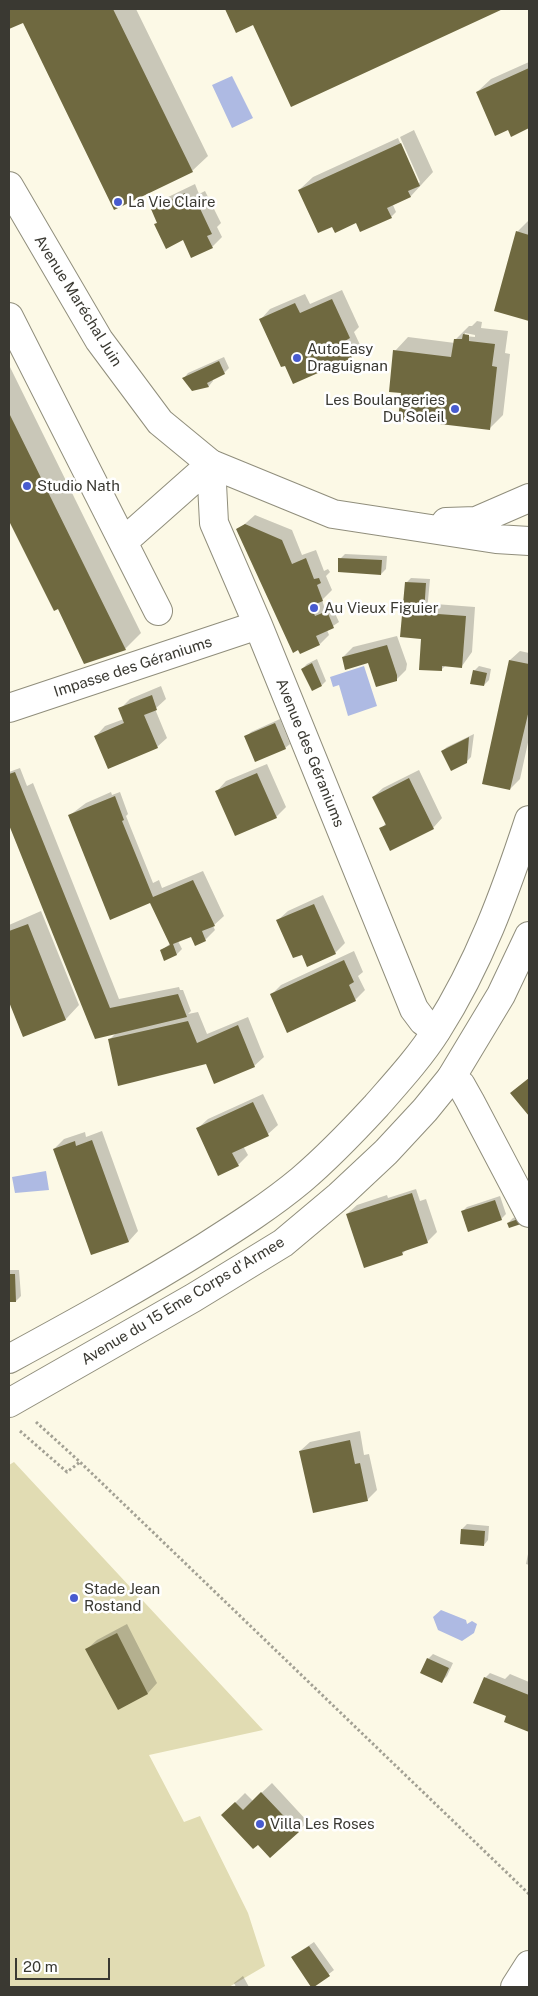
<!DOCTYPE html>
<meta charset="utf-8">
<style>
body{margin:0}
#map{position:relative;width:538px;height:1996px;overflow:hidden;background:#fcf9e6;font-family:"Public Sans",sans-serif}
canvas{display:block}
.frame{position:absolute;inset:0;border:10px solid #3a3932;pointer-events:none}
.scale{position:absolute;left:15px;top:1958px;width:95px;height:22px;box-sizing:border-box;border:2px solid #3a3932;border-top:0;padding-left:6px;font-size:15px;line-height:18px;white-space:nowrap;color:#3a3932;-webkit-text-stroke:4px #fff;paint-order:stroke}
</style>
<div id="map">
<canvas width="538" height="1996"></canvas>
<div class="frame"></div>
<div class="scale">20 m</div>
</div>
<script>
const c = document.querySelector('canvas').getContext('2d');
c.lineJoin = 'round';
function paint(path, color) {
  c.fillStyle = color;
  c.fill(path, 'evenodd');
}
function stroke(path, color, width, dash) {
  c.strokeStyle = color;
  c.lineWidth = width;
  c.lineCap = dash ? 'butt' : 'round';
  c.setLineDash(dash || []);
  c.stroke(path);
}
function drawText(font, color, halo, rows, align = 'center') {
  c.font = font + ' "Public Sans",sans-serif';
  c.lineWidth = 5;
  c.setLineDash([]);
  c.textBaseline = 'middle';
  c.strokeStyle = halo;
  c.fillStyle = color;
  for (const [text, x, y, turn = 0] of rows) {
    c.save();
    c.translate(x, y);
    c.rotate((+turn || 0) * Math.PI / 180);
    c.textAlign = isNaN(turn) ? turn : align;
    if (halo) c.strokeText(text, 0, 0);
    c.fillText(text, 0, 0);
    c.restore();
  }
}
const green = new Path2D(`
 M14,1462L263,1730L149,1755L184,1822L200,1816L248,1913L265,1966L229,1987H9V1465Z`);
const water = new Path2D(`
 M232,76L253,118L232,128L212,85Z
 M364,666L377,706L348,716L339,685L333,687L330,677Z
 M46,1171L49,1190L15,1193L12,1177Z
 M441,1610L466,1620L467,1624L472,1621L477,1624L474,1633L462,1641L438,1630L433,1617Z`);
const shadow = new Path2D(`
 M9,9H136L208,156L192,171L23,21L9,28Z
 M227,9H500L291,105L253,23L237,31Z
 M529,62V127L512,135L509,129L477,92L491,79Z
 M414,130L433,172L411,196L393,205L396,212L391,217L362,220L332,226L299,190L313,177L398,138L418,184L420,182L400,137Z
 M195,184L199,194L205,191L221,223L217,227L222,237L212,247L183,238L156,224L158,222L152,209L162,200Z
 M529,220V319L496,310L517,232Z
 M342,290L359,327L354,332L361,347L351,357L261,319L270,309L305,294L310,304Z
 M477,321L482,322L481,328L508,331L505,353L510,354L503,415L489,429L395,351L408,337L455,343V340L469,326H472ZM465,333L475,335V337L465,336Z
 M224,357L229,368L224,373L212,379L213,381L209,386L192,390L184,378L188,373Z
 M9,365L141,633L125,649L58,607L55,609L9,518Z
 M255,515L292,530L302,555L316,550L324,571L328,569L330,572L326,576L332,590L322,600L325,609L332,607L339,622L327,630L329,635L320,644L238,530Z
 M345,554L387,556L386,569L381,574L340,559Z
 M411,578L430,579L427,611L435,604L475,607L472,652L462,666L446,665L441,670L423,636L406,583Z
 M397,636L407,664L406,670L396,680L369,661L343,657L353,647Z
 M520,651L529,653V738L520,779L510,789V660Z
 M317,659L326,681L322,685L302,669L307,664Z
 M479,666L491,669L489,680L484,685L474,671Z
 M161,686L166,699L155,709L167,738L157,747L96,736L105,726L124,719L120,709L130,699Z
 M280,719L290,744L285,748L246,737L251,732Z
 M474,734L471,757L466,762L442,751L447,747Z
 M267,764L286,807L276,817L217,791L226,781Z
 M20,768L27,786L33,783L119,999L179,987L180,990H183L191,1011L188,1014L198,1012L207,1034L248,1017L264,1057L254,1066L206,1063L109,1040L116,1033L96,1038L9,822V772Z
 M419,770L442,818L433,828L381,829L386,823L373,797L383,788Z
 M111,792L112,795L120,792L128,814L126,816L153,883L159,880L162,888L203,871L224,916L213,926L215,930L205,940L192,935L178,941L182,949L177,954L165,959L162,950L171,943L151,901L70,815L86,803Z
 M323,895L345,943L335,953H303L278,920L288,911Z
 M41,911L79,1005L66,1019L23,1036L9,999V925Z
 M354,951L363,972L358,976L365,990L355,1000L271,995L281,985Z
 M263,1094L278,1125L268,1134L243,1146L248,1155L238,1165L198,1128L208,1119Z
 M102,1131L138,1231L129,1241L92,1254L54,1149L64,1139L85,1132L86,1137Z
 M416,1189L420,1201L426,1199L437,1232L427,1242L407,1249L402,1254L347,1214L357,1205L387,1195L388,1198Z
 M500,1196L506,1214L501,1219L462,1212L467,1207Z
 M526,1214L528,1218L508,1223L513,1218Z
 M9,1270H19L21,1296L16,1301H9Z
 M360,1431L364,1455L369,1454L377,1490L367,1500L300,1451L310,1442Z
 M467,1524L489,1526L488,1540L484,1545L462,1529Z
 M529,1549V1565L526,1564Z
 M127,1624L157,1683L148,1693L119,1709L87,1649L97,1640Z
 M433,1654L453,1663L447,1676L442,1681L428,1659Z
 M490,1673L505,1679L510,1674L529,1682V1730L506,1721L508,1715L485,1678Z
 M272,1783L308,1822L298,1831L259,1843L223,1815L245,1793L253,1801Z
 M314,1942L334,1970L312,1987L292,1957Z
 M243,1976L249,1987H236L234,1983Z`);
const building = new Path2D(`
 M9,9H113L193,172L114,210L23,23L9,29Z
 M225,9H503L291,107L253,25L236,33Z
 M529,68V128L511,137L508,130L495,136L476,92Z
 M401,143L420,186L408,191L411,197L387,208L392,218L360,232L356,223L335,233L332,227L318,233L298,190Z
 M185,193L190,203L196,200L212,234L207,236L213,248L191,258L183,240L166,249L154,224L157,223L151,209Z
 M516,231L529,235V321L494,311Z
 M332,299L350,338L345,341L352,358L293,384L285,366L281,367L259,319L295,303L300,313Z
 M463,334L469,335V341L495,344L492,366L497,367L490,430L398,419L401,393L389,392L393,350L451,357L454,339H462Z
 M219,361L225,374L207,383L209,387L192,391L182,378Z
 M9,413L126,650L84,664L58,609L54,611L9,521Z
 M245,524L282,540L292,564L306,558L314,579L319,578L321,583L317,585L323,601L311,606L315,616L327,611L334,628L316,636L320,645L300,654L298,650L293,653L236,529Z
 M338,558L382,560L381,575L338,572Z
 M405,582L426,583L424,613L466,616L462,668L442,666V671L419,670L421,639L400,637Z
 M387,645L397,675V681L376,687L368,663L345,670L342,657Z
 M509,660L529,664V710L510,790L482,784Z
 M312,663L322,686L312,691L301,669Z
 M473,670L487,673L484,686L470,684Z
 M152,695L157,710L144,715L158,748L108,769L94,736L124,723L118,708Z
 M275,723L286,749L255,762L244,736Z
 M469,737L467,763L451,771L441,751Z
 M15,772L110,1008L178,994L187,1017L95,1039L9,825V774Z
 M257,773L277,818L235,836L215,791Z
 M409,778L434,829L390,851L379,828L386,825L372,797Z
 M115,796L124,820L122,821L153,897L193,880L215,926L202,931L206,941L195,946L191,937L173,944L177,955L164,961L160,950L170,945L150,903L110,920L68,815Z
 M314,904L336,954L307,967L302,955L293,958L276,920Z
 M28,924L66,1020L23,1037L9,1002V931Z
 M344,960L354,982L349,985L356,1001L287,1033L270,994Z
 M188,1021L197,1043L238,1025L255,1067L214,1084L206,1064L118,1086L108,1039Z
 M529,1078V1116L510,1093Z
 M253,1102L269,1136L232,1153L239,1166L218,1176L196,1128Z
 M92,1140L129,1242L91,1255L53,1149L75,1141L76,1146Z
 M412,1193L428,1243L402,1252L403,1255L364,1268L346,1214Z
 M495,1200L502,1220L468,1232L461,1211Z
 M521,1218L524,1223L509,1228L507,1223Z
 M9,1274H15L16,1302H9Z
 M350,1440L355,1464L360,1463L368,1501L313,1513L299,1451Z
 M461,1529L485,1531L484,1546L460,1544Z
 M117,1633L148,1694L118,1710L85,1649Z
 M427,1658L449,1668L442,1683L420,1673Z
 M484,1677L529,1695V1732L504,1722L506,1716L473,1703Z
 M261,1792L299,1832L270,1858L258,1845L253,1849L221,1815L235,1802L243,1810Z
 M309,1946L330,1976L314,1987H311L291,1957Z`);
const path = new Path2D(`
 M36,1422L80,1462L529,1894
 M20,1431L67,1472L80,1462`);
const minor = new Path2D(`
 M9,317L158,611
 M211,464L214,523L258,625L414,1009L423,1021L436,1031
 M123,542L211,464
 M9,708L258,625
 M451,1078L461,1085L470,1101L529,1213
 M515,1987L529,1965`);
const major = new Path2D(`
 M9,186L99,340L160,422L211,464L333,514L496,539L529,541
 M446,522L476,521L529,498
 M9,1359C75,1323 141,1287 205,1247C238,1226 271,1205 301,1180C328,1157 352,1132 376,1106C397,1082 420,1057 437,1030C479,964 505,893 529,820
 M9,1403L193,1298L283,1243L339,1196L386,1152L425,1110L451,1078L501,995L529,936`);
const markers = [
 [118,202,5,"#485bcf"],
 [297,358,5,"#485bcf"],
 [455,409,5,"#485bcf"],
 [27,486,5,"#485bcf"],
 [314,608,5,"#485bcf"],
 [74,1598,5,"#485bcf"],
 [260,1824,5,"#485bcf"]
];
const poiNames = [
 ["La Vie Claire",128,202],
 ["AutoEasy",307,349],
 ["Draguignan",307,366],
 ["Les Boulangeries",445,400,"right"],
 ["Du Soleil",445,417,"right"],
 ["Studio Nath",37,486],
 ["Au Vieux Figuier",324,608],
 ["Stade Jean",84,1589],
 ["Rostand",84,1606],
 ["Villa Les Roses",270,1824]
];
const streetNames = [
 ["Avenue Maréchal Juin",78,301,58],
 ["Impasse des Géraniums",133,667,-18],
 ["Avenue des Géraniums",310,753,68],
 ["Avenue du 15 Eme Corps d'Armee",183,1301,-31]
];
paint(green, '#e1dcb3');
paint(water, '#aebae3');
paint(shadow, '#0003');
paint(building, '#6f6940');
stroke(minor, '#908e7c', 30);
stroke(major, '#908e7c', 30);
stroke(path, '#a3a194', 3, [2.5, 2.5]);
stroke(minor, '#fff', 28);
stroke(major, '#fff', 28);
for (const [x, y, r, color] of markers) {
  const dot = new Path2D();
  dot.arc(x, y, r, 0, 2 * Math.PI);
  c.fillStyle = color;
  c.fill(dot);
  stroke(dot, '#fff', 2);
}
drawText('15px', '#3a3932', '#fff', poiNames, 'left');
drawText('15px', '#3a3932', '#fff', streetNames);
</script>
